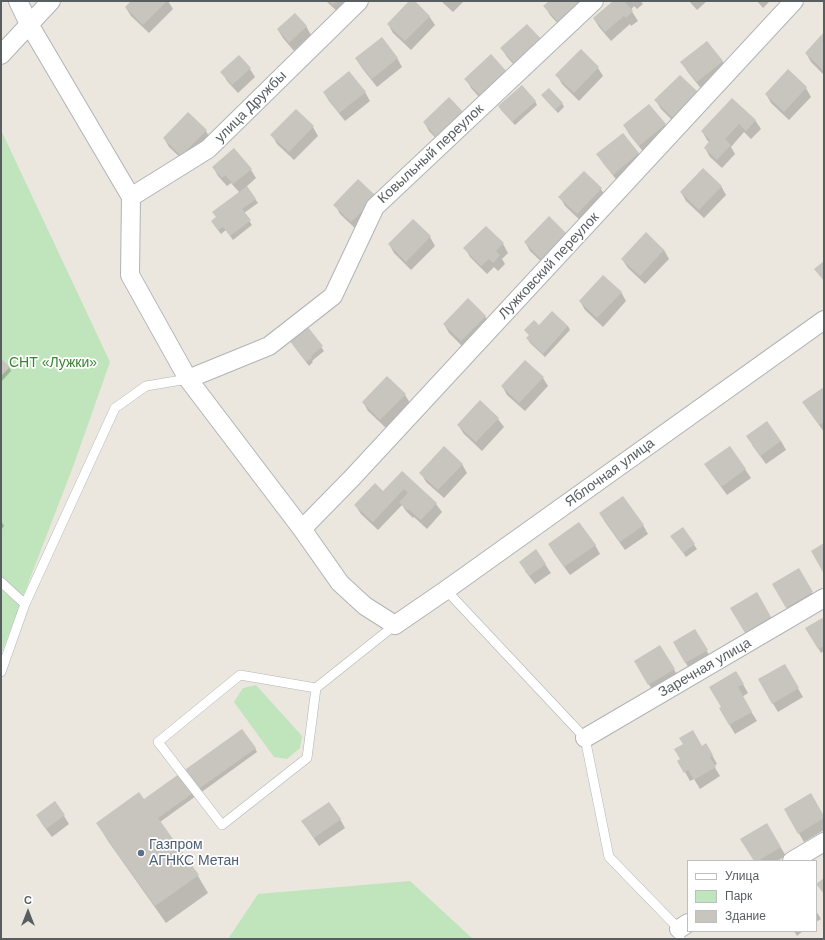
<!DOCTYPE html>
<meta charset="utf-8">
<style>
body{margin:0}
#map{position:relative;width:825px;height:940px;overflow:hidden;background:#ebe7df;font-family:Helvetica,sans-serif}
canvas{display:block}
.frame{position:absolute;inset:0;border:2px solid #585d60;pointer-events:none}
.legend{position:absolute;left:687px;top:860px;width:130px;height:72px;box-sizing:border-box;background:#fff;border:1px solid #bcbebf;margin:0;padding:5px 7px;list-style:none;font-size:12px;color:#585d60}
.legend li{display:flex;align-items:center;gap:8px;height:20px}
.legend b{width:20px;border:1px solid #bcbebf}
.north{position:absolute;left:8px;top:892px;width:40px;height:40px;-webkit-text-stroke:3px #fff;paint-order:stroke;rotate:0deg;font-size:11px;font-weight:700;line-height:16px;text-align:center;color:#585d60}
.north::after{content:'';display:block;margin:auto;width:14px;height:18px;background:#585d60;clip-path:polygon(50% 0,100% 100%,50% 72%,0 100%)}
</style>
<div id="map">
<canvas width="825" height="940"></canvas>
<div class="frame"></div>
<ul class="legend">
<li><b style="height:5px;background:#fff"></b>Улица</li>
<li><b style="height:11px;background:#c0e4bb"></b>Парк</li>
<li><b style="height:11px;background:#c8c4be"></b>Здание</li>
</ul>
<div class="north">С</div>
</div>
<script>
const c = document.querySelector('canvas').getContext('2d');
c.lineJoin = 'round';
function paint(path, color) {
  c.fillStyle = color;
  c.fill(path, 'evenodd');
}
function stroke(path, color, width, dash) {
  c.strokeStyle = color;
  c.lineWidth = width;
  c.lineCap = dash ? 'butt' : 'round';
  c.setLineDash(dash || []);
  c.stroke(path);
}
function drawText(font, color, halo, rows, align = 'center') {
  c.font = font + ' Helvetica,sans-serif';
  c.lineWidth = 3.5;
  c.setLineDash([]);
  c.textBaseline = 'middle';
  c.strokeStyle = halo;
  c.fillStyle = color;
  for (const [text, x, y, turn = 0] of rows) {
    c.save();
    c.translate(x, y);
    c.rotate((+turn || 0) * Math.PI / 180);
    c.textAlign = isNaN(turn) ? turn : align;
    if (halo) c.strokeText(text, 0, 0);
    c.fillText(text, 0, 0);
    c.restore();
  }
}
const green = new Path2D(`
 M1,130L110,362L74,464L1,654Z
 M256,685L302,736L300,748L287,759L274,757L234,702L243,688Z
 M410,881L473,939H228L258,894Z`);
const shadow = new Path2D(`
 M133,1H168L173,9L149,33L131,16L126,8Z
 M326,1H350L339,13Z
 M410,1H414L429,16L435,25L411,50L393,33L388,24Z
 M441,1H464L453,12Z
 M551,1L566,33L550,15L545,7Z
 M615,1H641L643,4L637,9L634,6L631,10L638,21L631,26L630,24L611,41L599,27L594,19Z
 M689,1H707L697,10Z
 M757,1H770L763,8Z
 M527,25L523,75L507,57L502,49Z
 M306,26L311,35L294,51L283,38L278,30Z
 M824,34V75L811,62L806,53Z
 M707,42L723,62L728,71L703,91L687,71L682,62Z
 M491,56L487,106L471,88L466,79Z
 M397,58L402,67L377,87L362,68L356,59Z
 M598,68L603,76L579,101L562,84L557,75Z
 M250,69L255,77L238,93L227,81L222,72Z
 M806,88L811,97L789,120L771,103L766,94Z
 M365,92L370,101L345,121L329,101L324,93Z
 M543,95L562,103L564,107L558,113L545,99Z
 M449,99L446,149L429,131L424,122Z
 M535,101L537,105L515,125L501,110L499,106Z
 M656,101L702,102L678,126L661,109Z
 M296,110L313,127L318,136L294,160L277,144L272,135Z
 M755,120L761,129L751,139L744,132L731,147L735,154L722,168L710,157L705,148L710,143L707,140L702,131Z
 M624,125H665L670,134L645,154L629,134Z
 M206,131L211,140L187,164L169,147L164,138Z
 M623,134L639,154L644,163L619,183L603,163L598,155Z
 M213,167L251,170L256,178L246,187L258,203L244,213L252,225L233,240L226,230L221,234L214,225L240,193L231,183L227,186L218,176Z
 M721,186L726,195L704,218L686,201L681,192Z
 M601,189L606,198L582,222L565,206L560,197Z
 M376,197L357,230L340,214L335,205Z
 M413,220L430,237L435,246L411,270L394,253L389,244Z
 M646,234L664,250L669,259L645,284L628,268L622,259Z
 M566,235L548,268L530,251L525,242Z
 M503,244L508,253L502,259L505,264L498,271L494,267L487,274L470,257L465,248Z
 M621,292L626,301L603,327L585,310L580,301Z
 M485,316L490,325L466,350L449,333L444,324Z
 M539,326H568L570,330L545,357L530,343L527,338L530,336L525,330Z
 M307,328L324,351L312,361L313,362L309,366L293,345Z
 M1,360L9,367L11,371L1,382Z
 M543,378L548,386L525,411L507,395L502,386Z
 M824,388V432L809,411Z
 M405,395L410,403L386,428L368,411L363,402Z
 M498,419L504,427L482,451L464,434L458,425Z
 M781,441L786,450L766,464L752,445Z
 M730,447L751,478L727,495L711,473Z
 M462,464L467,473L444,498L426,482L421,473Z
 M403,472L436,504L442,512L427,529L414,517L413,518L406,511L402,505L378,530L361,514L355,505L383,492Z
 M600,513L643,525L648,534L625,550L605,522Z
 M1,520L4,526L1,530Z
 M682,528L697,549L686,557L674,540Z
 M549,544L595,545L600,554L570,575L554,553Z
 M536,551L551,573L535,584L525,571Z
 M798,569L817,602L792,616L773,584Z
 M757,594L776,626L751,641L732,608Z
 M824,618V651L821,653L807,629Z
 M695,630L712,660L691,672L674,642Z
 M660,646L679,678L654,693L635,661Z
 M784,665L803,697L778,712L759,680Z
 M736,672L748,693L742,697L757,721L735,734L720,709L722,708Z
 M706,744L717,764L714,766L720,776L700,789L694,779L690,781L679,761Z
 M255,748L257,752L160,822L198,876L208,893L166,923L108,841L97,823L147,805Z
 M785,810L824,818V830L804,842Z
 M37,815L64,816L69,824L52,837L42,824Z
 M340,819L345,828L319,846L308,830Z
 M766,824L786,856L777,861H755Z
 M816,911L821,919L816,922Z
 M794,931H803L797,936Z`);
const building = new Path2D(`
 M131,1H167L143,25L125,7Z
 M329,1H337L333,5Z
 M409,1H415L430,16L405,41L387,24Z
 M549,1H586L561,25L543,6Z
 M613,1H624L633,11L626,18L624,16L605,32L593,18Z
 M295,13L307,26L289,43L277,29Z
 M527,24L544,42L518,67L500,48Z
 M824,32V71L805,53Z
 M382,37L398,58L372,79L355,58Z
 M707,41L723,61L697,82L680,62Z
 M581,49L599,67L574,93L555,75Z
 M491,54L508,73L482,97L464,79Z
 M239,55L251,68L232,85L220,72Z
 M788,69L807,87L784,112L765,94Z
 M349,71L366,92L339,113L323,92Z
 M680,75L698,92L673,118L654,100Z
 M522,85L536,101L512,122L498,106Z
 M549,88L563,103L555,110L541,95Z
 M449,97L467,116L440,141L423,122Z
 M732,98L756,120L746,131L739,124L725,139L731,145L717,160L704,148L710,140L701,131Z
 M649,104L666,124L639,146L623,125Z
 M296,109L314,126L289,152L270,135Z
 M188,112L207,130L181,156L163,138Z
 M623,133L639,153L613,175L596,154Z
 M234,148L252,169L233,184L225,175L222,178L212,167Z
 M703,168L722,186L699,210L680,192Z
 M584,171L602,188L577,214L558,197Z
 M358,179L377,197L351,222L333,205Z
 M247,186L256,199L242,209L251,220L230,236L223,227L218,230L211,221L216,217L212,212Z
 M549,216L567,234L542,260L524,242Z
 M413,219L431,236L406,262L388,244Z
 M486,226L504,243L496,251L500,255L493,263L489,259L481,266L463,248Z
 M646,232L664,250L640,276L621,259Z
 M824,261V281L814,269Z
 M603,275L622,292L597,318L579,301Z
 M468,298L486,316L461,341L443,324Z
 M552,311L568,326L543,354L526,338L529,335L524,330L534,320L539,325Z
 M307,326L323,346L311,356L312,358L306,362L289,340Z
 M1,359L10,367L1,376Z
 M525,360L544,377L519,403L501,386Z
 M387,376L406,394L380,420L362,402Z
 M824,387V422L819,425L802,402Z
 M480,400L499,418L476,442L457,425Z
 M767,421L781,441L760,456L746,436Z
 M444,446L463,464L438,490L419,473Z
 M730,446L746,469L721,487L704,464Z
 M402,471L437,503L421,520L408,509L407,510L399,502L408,493L404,489L373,522L354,505L375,483L383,491Z
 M623,496L644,525L620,542L599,513Z
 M579,522L596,545L564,567L548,544Z
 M683,527L695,544L683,553L670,536Z
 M824,543V574L811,551Z
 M536,549L546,564L529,576L519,562Z
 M799,568L813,592L786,608L772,584Z
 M757,592L771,617L745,633L730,608Z
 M824,617V646L818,649L805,628Z
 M695,629L708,650L685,663L673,642Z
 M660,645L675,669L648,685L634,661Z
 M785,664L799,688L772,704L758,679Z
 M736,671L744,684L738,687L752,712L729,725L719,708L721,707L709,687Z
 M242,729L256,748L158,818L199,875L155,906L96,823L139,792L144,799Z
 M693,730L702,746L706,743L713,755L710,757L716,767L694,780L688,770L684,773L677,761L680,759L674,749L683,744L679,738Z
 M811,793L824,816V818L798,834L784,809Z
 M55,801L65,815L46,829L36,815Z
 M329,802L341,819L314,838L301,821Z
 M767,823L781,847L758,861H754L740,839Z
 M824,878V894L816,884Z`);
const service = new Path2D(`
 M1,582L25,604
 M446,590L585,738L609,857L679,929L680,939
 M1,672L25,604L115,408L146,386L188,379
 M316,688L307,758L222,825L158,742L240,675L316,688L395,625`);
const minor = new Path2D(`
 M18,1L29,24L131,197L130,275L188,379L302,529L340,583L365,606L395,625L446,590L824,320
 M1,55L51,1
 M131,197L208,149L359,1
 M188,379L269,346L333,296L375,207L594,1
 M302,529L352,478L794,1
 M585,738L824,598
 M792,861L824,842
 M679,929L688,923`);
const markers = [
 [141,853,4,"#5c6f8a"]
];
const streetNames = [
 ["улица Дружбы",251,107,-45],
 ["Ковыльный переулок",431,154,-43],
 ["Лужковский переулок",549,266,-47],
 ["Яблочная улица",610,473,-36],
 ["Заречная улица",705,668,-30]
];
const parkNames = [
 ["СНТ «Лужки»",53,363]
];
const serviceNames = [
 ["Газпром",149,845],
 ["АГНКС Метан",149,861]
];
paint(green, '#c0e4bb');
paint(shadow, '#0003');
paint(building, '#c8c4be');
stroke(service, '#b0b4b7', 10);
stroke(minor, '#b0b4b7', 20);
stroke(service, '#fff', 9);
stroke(minor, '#fff', 18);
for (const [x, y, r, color] of markers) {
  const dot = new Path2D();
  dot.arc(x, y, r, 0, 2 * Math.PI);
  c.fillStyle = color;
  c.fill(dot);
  stroke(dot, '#fff', 1.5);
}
drawText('14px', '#585d60', '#fff', streetNames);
drawText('14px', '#3b8334', '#fff', parkNames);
drawText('14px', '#4e5e75', '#fff', serviceNames, 'left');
</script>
